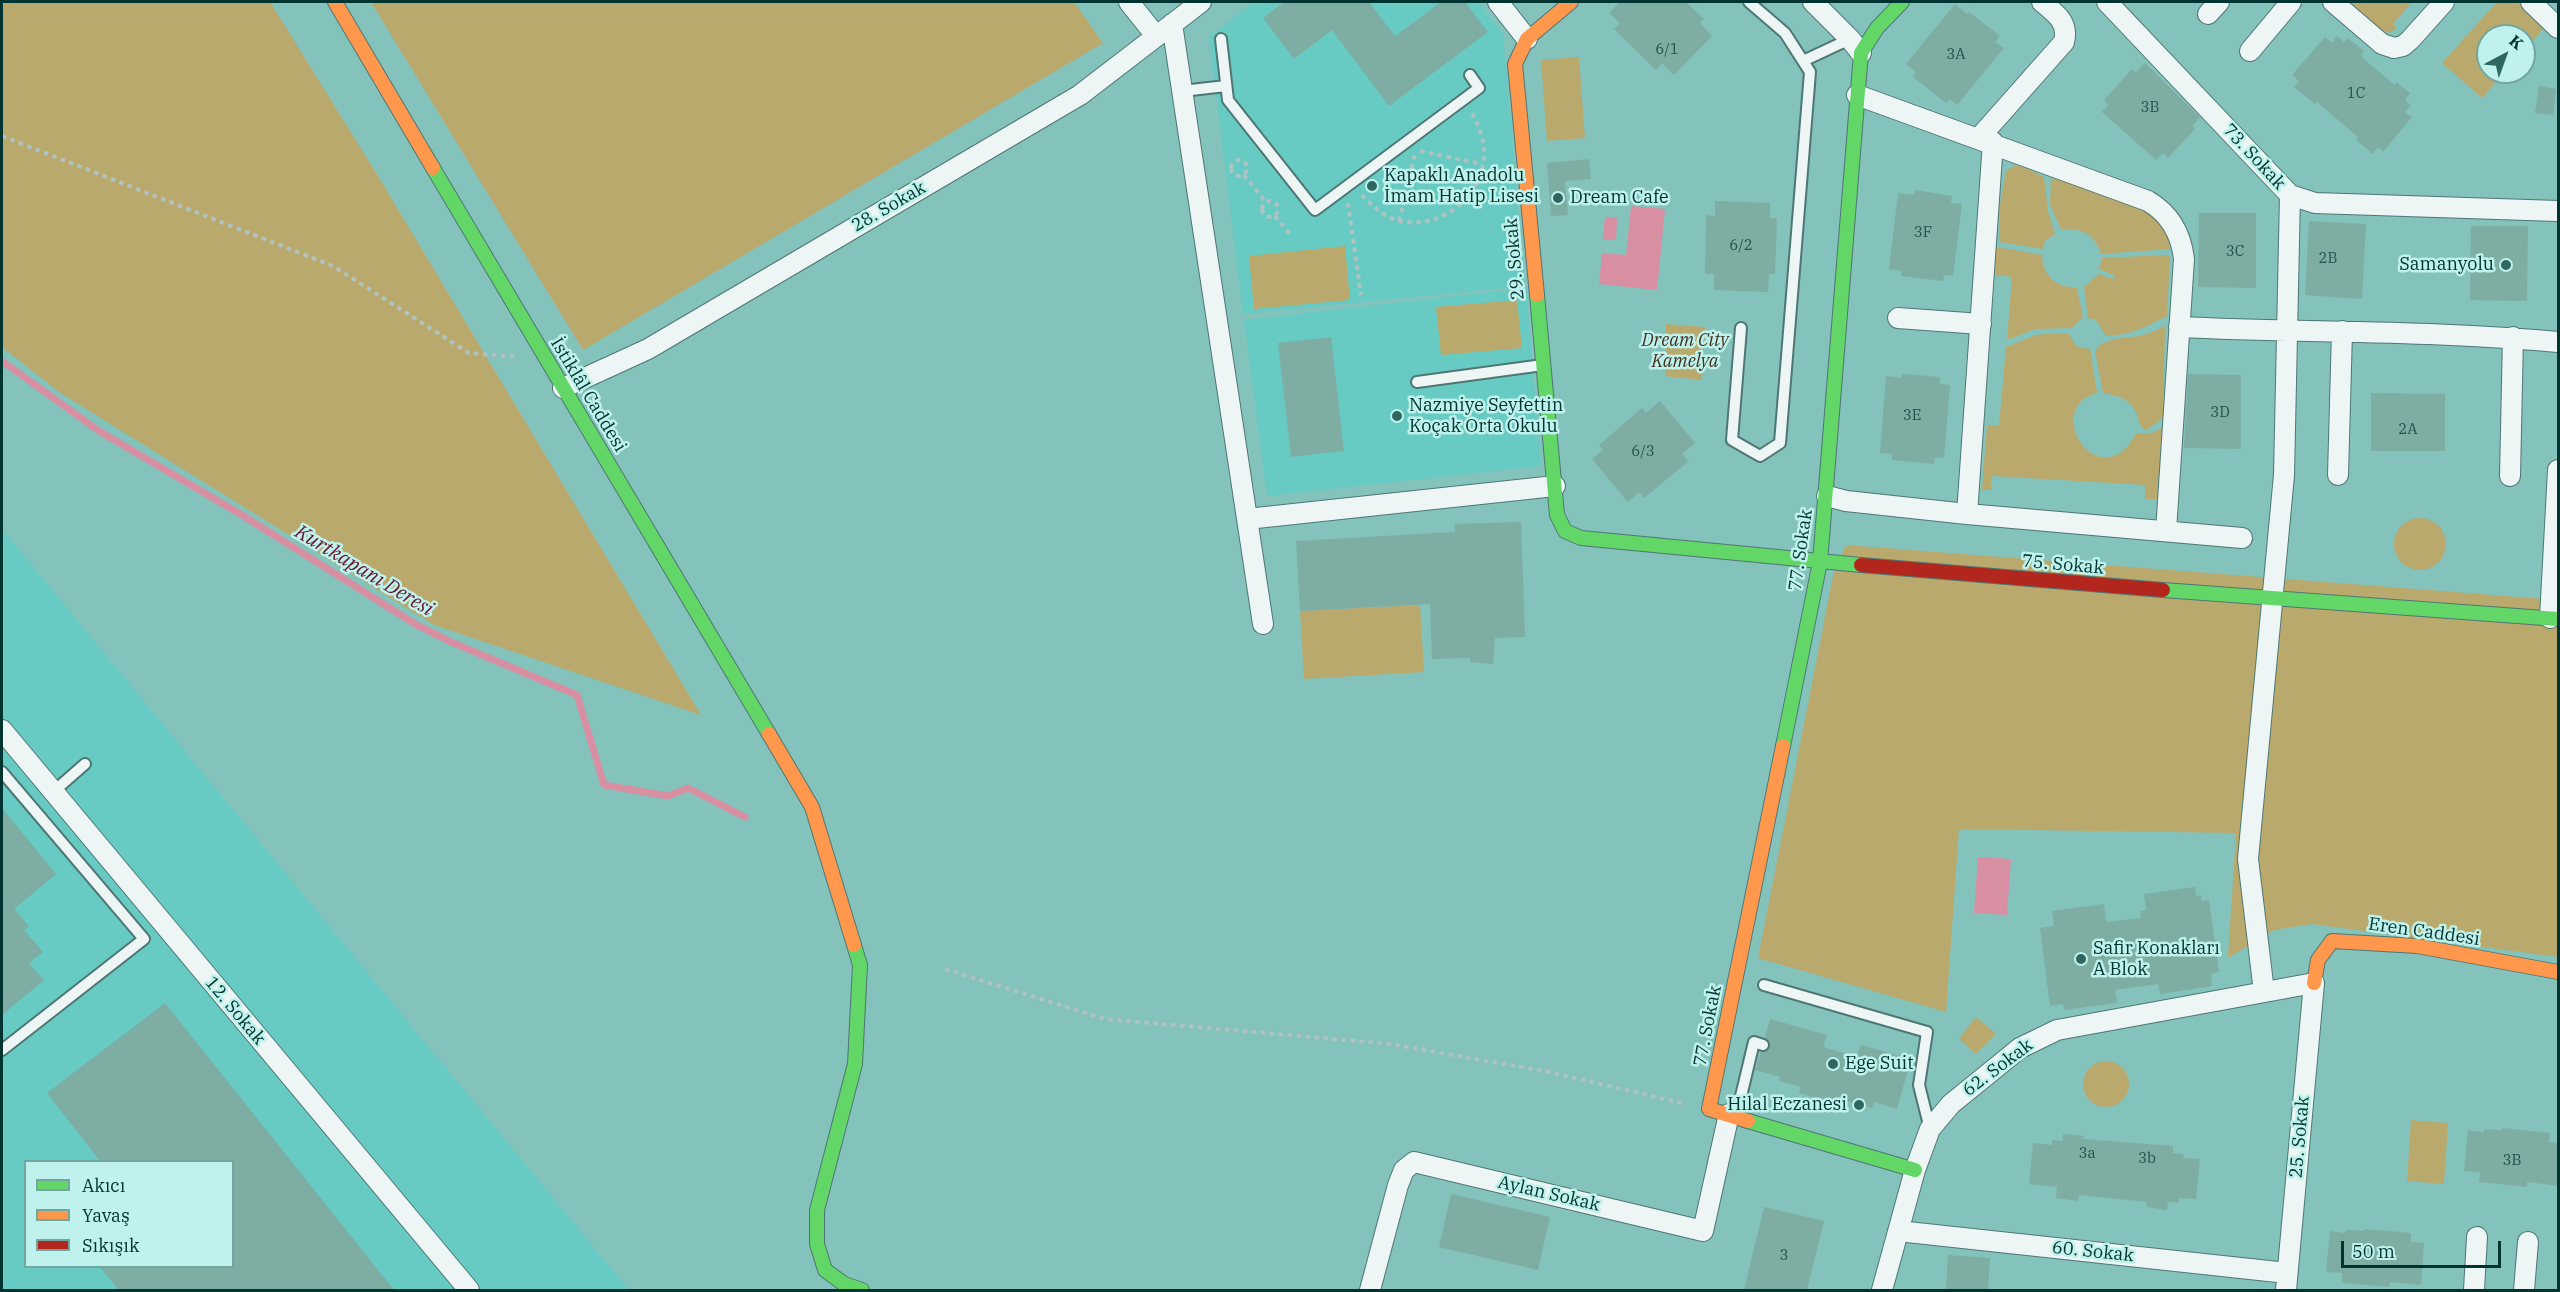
<!DOCTYPE html>
<meta charset="utf-8">
<style>
body{margin:0}
#map{position:relative;width:2560px;height:1292px;overflow:hidden;background:#84c2bc;font-family:"IBM Plex Serif",serif}
canvas{display:block}
.frame{position:absolute;inset:0;border:3px solid #003431;pointer-events:none}
.legend{position:absolute;left:24px;top:1160px;width:210px;height:108px;box-sizing:border-box;background:#bff2ec;border:2px solid #73a6a1;margin:0;padding:8px 10px;list-style:none;font-size:18px;color:#003431}
.legend li{display:flex;align-items:center;gap:12px;height:30px}
.legend b{width:30px;border:2px solid #73a6a1}
.north{position:absolute;left:2476px;top:24px;width:60px;height:60px;box-sizing:border-box;background:#bff2ec;border:2px solid #73a6a1;border-radius:50%;rotate:41deg;font-size:16px;font-weight:700;line-height:24px;text-align:center;color:#003431}
.north::after{content:'';display:block;margin:auto;width:21px;height:27px;background:#2e6662;clip-path:polygon(50% 0,100% 100%,50% 72%,0 100%)}
.scale{position:absolute;left:2341px;top:1241px;width:160px;height:27px;box-sizing:border-box;border:3px solid #003431;border-top:0;padding-left:8px;font-size:18px;line-height:21px;white-space:nowrap;color:#003431;-webkit-text-stroke:4px #bff2ec;paint-order:stroke}
</style>
<div id="map">
<canvas width="2560" height="1292"></canvas>
<div class="frame"></div>
<ul class="legend">
<li><b style="height:8px;background:#63d668"></b>Akıcı</li>
<li><b style="height:8px;background:#ff974d"></b>Yavaş</li>
<li><b style="height:8px;background:#b3261e"></b>Sıkışık</li>
</ul>
<div class="north">K</div>
<div class="scale">50 m</div>
</div>
<script>
const c = document.querySelector('canvas').getContext('2d');
c.lineJoin = 'round';
function paint(path, color) {
  c.fillStyle = color;
  c.fill(path, 'evenodd');
}
function stroke(path, color, width, dash) {
  c.strokeStyle = color;
  c.lineWidth = width;
  c.lineCap = dash ? 'butt' : 'round';
  c.setLineDash(dash || []);
  c.stroke(path);
}
function drawText(font, color, halo, rows, align = 'center') {
  c.font = font + ' "IBM Plex Serif",serif';
  c.lineWidth = 5;
  c.setLineDash([]);
  c.textBaseline = 'middle';
  c.strokeStyle = halo;
  c.fillStyle = color;
  for (const [text, x, y, turn = 0] of rows) {
    c.save();
    c.translate(x, y);
    c.rotate((+turn || 0) * Math.PI / 180);
    c.textAlign = isNaN(turn) ? turn : align;
    if (halo) c.strokeText(text, 0, 0);
    c.fillText(text, 0, 0);
    c.restore();
  }
}
const built = new Path2D(`
 M1254,2H1478L1503,34L1525,286L1243,314L1209,37Z
 M1526,288L1541,466L1267,496L1244,320Z
 M2,529L629,1290H2ZM26,1162H232V1266H26Z`);
const green = new Path2D(`
 M2,2H270L378,176L701,715L434,625L62,394L2,347Z
 M371,2H1074L1103,43L583,350Z
 M2348,2H2412L2393,24L2397,28L2389,33L2383,31Z
 M2497,2H2516L2545,27L2524,50V36H2488V72H2505L2482,98L2442,63Z
 M1579,57L1585,138L1547,141L1541,60Z
 M2014,166H2022L2044,177L2048,211L2055,234L2045,241L2043,249L1999,242L2000,206L2006,171Z
 M2051,178C2083,188 2154,202 2168,235C2170,239 2169,245 2170,249L2101,254C2095,233 2081,228 2061,229L2050,205Z
 M1345,246L1350,300L1254,309L1249,256Z
 M1996,247L2042,255C2043,277 2056,287 2077,288L2083,317L2072,328L2035,329L2007,340L2012,277L1996,275Z
 M2167,255L2170,256L2167,316C2148,326 2129,336 2106,336L2096,320L2088,318L2084,287L2099,274L2113,279L2114,275L2099,269L2102,258Z
 M1517,300L1522,348L1441,355L1436,307Z
 M1666,324L1705,327L1702,380L1665,376Z
 M2165,326L2163,417C2136,443 2143,421 2133,407C2125,397 2115,395 2103,393L2095,352C2102,336 2128,339 2143,335C2150,333 2158,329 2165,326Z
 M2058,333L2069,334L2076,346L2090,349L2097,393C2046,406 2089,484 2126,448C2130,444 2133,438 2136,433L2150,434L2162,428L2157,499H2145V485L1992,476L1991,490H1982L1987,425L1999,426L2006,347L2036,335Z
 M2394 544a26 26 0 1 1 52 0a26 26 0 1 1-52 0Z
 M1846,545L2558,600V957L2312,924L2274,930L2228,958L2236,833L1959,829L1946,1012L1758,958L1833,576Z
 M1420,605L1424,672L1304,679L1300,611Z
 M1976,1017L1996,1034L1976,1054L1959,1039Z
 M2083 1084a23 23 0 1 1 46 0a23 23 0 1 1-46 0Z
 M2411,1120L2448,1123L2444,1184L2407,1181Z`);
const water = new Path2D(`
 M1631,206L1665,209L1657,290L1599,284L1602,253L1626,255Z
 M1605,217L1617,218L1616,240L1603,239Z
 M1978,857L2011,859L2007,915L1974,913Z`);
const stream = new Path2D(`
 M2,361L99,431L242,515L415,624L449,641L577,695L604,785L668,796L688,788L745,817`);
const building = new Path2D(`
 M1284,2H1369L1395,36L1441,2H1465L1488,32L1389,106L1332,30L1294,59L1263,18Z
 M1620,2H1686L1704,19L1700,23L1712,36L1674,75L1662,63L1656,70L1614,29L1620,23L1609,13Z
 M1955,4L1967,14L1969,12L2000,36L1995,42L2004,48L1957,105L1950,99L1946,103L1912,76L1916,72L1906,64Z
 M2337,36L2344,42L2348,38L2364,51L2361,55L2365,60L2395,85L2396,82L2410,93L2405,100L2411,105L2405,112L2412,117L2383,152L2378,147L2373,154L2356,140L2358,137L2317,102L2315,104L2294,87L2299,81L2292,75L2325,37L2332,43Z
 M2145,63L2200,117L2192,126L2195,129L2168,158L2163,153L2156,160L2102,112L2108,105L2104,100L2132,69L2136,72Z
 M2539,86L2556,89L2553,115L2535,113Z
 M1589,159L1591,179L1565,181L1568,215L1551,216L1547,163Z
 M1915,190L1952,196L1951,203L1962,204L1953,276L1944,275L1943,281L1901,276L1902,271L1889,269L1898,193L1914,195Z
 M1715,201L1770,203V218H1777L1775,274H1769L1768,292L1714,290V274H1705L1706,215L1715,216Z
 M2199,213H2256V288L2198,287Z
 M2309,221L2366,224L2362,299L2305,295Z
 M2471,226H2528L2527,301L2470,300Z
 M1331,337L1344,451L1291,457L1278,343Z
 M1902,374L1940,377V384L1950,385L1944,458L1935,457L1934,464L1892,460V454L1880,453L1886,376L1902,378Z
 M2188,374L2241,375V449L2184,448Z
 M2371,393L2445,394V451H2371Z
 M1660,401L1695,443L1682,454L1689,461L1644,498L1639,492L1628,502L1592,459L1603,450L1599,445L1642,408L1646,413Z
 M1521,522L1525,637L1495,638L1493,664L1470,662V658L1432,659L1430,604L1300,611L1296,541L1455,532L1454,524Z
 M2,808L56,874L14,909L29,926L24,930L43,952L29,963L44,980L2,1015Z
 M2195,887L2196,896L2201,895V901L2209,900L2219,972L2211,974L2212,986L2160,994L2158,984L2115,990L2117,1003L2064,1010L2063,1004L2050,1006L2040,928L2054,926L2052,911L2104,904L2106,922L2141,918L2140,911L2146,910L2144,894Z
 M165,1003L394,1290H119L99,1266H232V1161H100L47,1093Z
 M1770,1019L1827,1035L1823,1047L1857,1057L1861,1045L1911,1059L1897,1109L1874,1102L1872,1108L1846,1101L1845,1106L1799,1093L1801,1087L1779,1081L1780,1077L1755,1070L1761,1052L1767,1051L1770,1047L1769,1041L1765,1038Z
 M2503,1128L2550,1133L2549,1142L2559,1143V1186L2527,1182V1187L2479,1182L2480,1172L2464,1171L2468,1130L2484,1132V1129L2502,1130Z
 M2063,1134L2084,1136L2083,1139L2173,1146V1153L2184,1154L2183,1158L2200,1159L2196,1199L2179,1198V1203L2168,1202L2167,1210L2146,1207L2147,1202L2079,1195L2078,1201L2056,1198L2057,1187L2029,1184L2033,1143L2052,1145V1140L2063,1141Z
 M1451,1194L1550,1217L1538,1270L1439,1247Z
 M1764,1207L1824,1221L1807,1290H1744Z
 M2364,1229L2411,1233V1242L2424,1243L2421,1285L2390,1282L2389,1287L2342,1283V1273L2326,1272L2330,1231L2345,1233L2346,1230L2364,1231Z
 M1948,1255L1990,1258L1988,1290H1946Z`);
const path = new Path2D(`
 M2,136L333,266L469,353L518,357
 M1420,151L1482,164
 M1231 168a8 8 0 1 1 16 0a8 8 0 1 1-16 0Z
 M1244,175L1266,202
 M1362,195C1372,206 1384,217 1400,221C1445,231 1492,189 1483,142C1481,131 1476,121 1471,111
 M1262 209a8 8 0 1 1 16 0a8 8 0 1 1-16 0Z
 M1348,203L1361,295
 M1275,216L1291,236
 M1399,221L1415,154
 M945,969L1105,1019L1391,1044L1549,1072L1686,1104`);
const lane = new Path2D(`
 M1221,39L1228,100L1315,210L1479,88L1470,75
 M1803,61L1850,39
 M1182,91L1226,86
 M1741,328L1732,440L1760,456L1780,443L1810,72L1785,33L1749,2
 M1417,382L1543,365
 M2,772L144,939L2,1050
 M53,792L85,764
 M1764,985L1927,1032L1919,1085L1930,1129
 M1736,1117L1754,1042L1763,1045`);
const street = new Path2D(`
 M1129,2L1156,36
 M1498,2L1527,39
 M1813,2L1850,39L1861,53
 M2107,2L2290,195L2315,203L2558,211
 M2333,2L2382,44L2394,48L2403,46L2410,40L2444,2
 M2531,2L2558,28
 M2208,14L2219,2
 M1172,24L1263,624
 M2250,51L2291,2
 M1857,95L2148,201C2170,214 2181,233 2184,259L2166,531
 M1979,138L2064,42C2069,22 2056,14 2042,2
 M1898,318L1981,324
 M2179,327C2305,333 2432,330 2558,342
 M563,388L648,349L1080,95L1201,2
 M2338,475L2342,331
 M2510,476L2513,337
 M1827,496L1846,501L1967,514L2242,538
 M1967,514L1993,142
 M1247,519L1555,486
 M2550,618L2558,470
 M2,730L469,1290
 M2264,992L2248,859L2284,475L2290,195
 M1898,1231L2287,1273
 M1370,1290L1398,1185L1404,1170L1414,1162L1703,1231L1729,1114
 M1882,1290L1915,1170L1930,1129L1951,1104L2020,1048L2057,1030L2314,983L2286,1290
 M2474,1290L2477,1237
 M2524,1290L2528,1242`);
const fast = new Path2D(`
 M433,168L769,734
 M1537,295L1557,515L1565,531L1581,538L1861,565
 M2163,590L2558,619
 M1783,746L1820,562L1861,53L1877,28L1902,2
 M854,945L860,965L855,1064L817,1210V1244L825,1270L844,1284L862,1290
 M1748,1121L1915,1170`);
const slow = new Path2D(`
 M335,2L433,168
 M1537,295L1515,64L1527,39L1571,2
 M769,734L812,807L854,945
 M2314,983L2318,960L2332,941L2417,946L2558,972
 M1748,1121L1709,1109L1783,746`);
const jam = new Path2D(`
 M1861,565L2163,590`);
const markers = [
 [1372,186,6,"#2e6662"],
 [1558,198,6,"#2e6662"],
 [2506,265,6,"#2e6662"],
 [1397,416,6,"#2e6662"],
 [2081,959,6,"#2e6662"],
 [1833,1064,6,"#2e6662"],
 [1859,1105,6,"#2e6662"]
];
const numberNames = [
 ["6/1",1667,50],
 ["3A",1956,55],
 ["1C",2356,94],
 ["3B",2150,108],
 ["3F",1923,233],
 ["6/2",1741,246],
 ["3C",2235,252],
 ["2B",2328,259],
 ["3D",2220,413],
 ["3E",1912,416],
 ["2A",2408,430],
 ["6/3",1643,452],
 ["3a",2087,1154],
 ["3b",2147,1159],
 ["3B",2512,1161],
 ["3",1784,1256]
];
const streetNames = [
 ["73. Sokak",2254,157,47],
 ["28. Sokak",889,207,-30],
 ["29. Sokak",1515,259,-95],
 ["İstiklâl Caddesi",588,395,59],
 ["77. Sokak",1801,550,-82],
 ["75. Sokak",2063,565,5],
 ["Eren Caddesi",2424,932,8],
 ["12. Sokak",235,1011,50],
 ["77. Sokak",1708,1026,-79],
 ["62. Sokak",1998,1068,-37],
 ["25. Sokak",2300,1137,-85],
 ["Aylan Sokak",1549,1194,13],
 ["60. Sokak",2093,1252,6]
];
const poiNames = [
 ["Kapaklı Anadolu",1384,176],
 ["İmam Hatip Lisesi",1384,197],
 ["Dream Cafe",1570,198],
 ["Samanyolu",2494,265,"right"],
 ["Nazmiye Seyfettin",1409,406],
 ["Koçak Orta Okulu",1409,427],
 ["Safir Konakları",2093,949],
 ["A Blok",2093,970],
 ["Ege Suit",1845,1064],
 ["Hilal Eczanesi",1847,1105,"right"]
];
const parkNames = [
 ["Dream City",1685,341],
 ["Kamelya",1685,362]
];
const waterNames = [
 ["Kurtkapanı Deresi",364,571,31]
];
paint(built, '#67cbc3');
paint(green, '#baa96d');
paint(water, '#d98fa2');
stroke(stream, '#d98fa2', 7);
paint(building, '#7eada3');
stroke(lane, '#4e7773', 14);
stroke(street, '#4e7773', 22);
stroke(fast, '#4e7773', 16);
stroke(slow, '#4e7773', 16);
stroke(jam, '#4e7773', 16);
stroke(path, '#b0c3c1', 4, [4.5, 4.5]);
stroke(lane, '#edf6f5', 10);
stroke(street, '#edf6f5', 20);
stroke(fast, '#63d668', 14);
stroke(slow, '#ff974d', 14);
stroke(jam, '#b3261e', 14);
for (const [x, y, r, color] of markers) {
  const dot = new Path2D();
  dot.arc(x, y, r, 0, 2 * Math.PI);
  c.fillStyle = color;
  c.fill(dot);
  stroke(dot, '#bff2ec', 2);
}
drawText('15px', '#21544f', null, numberNames);
drawText('18px', '#003431', '#bff2ec', streetNames);
drawText('18px', '#003431', '#bff2ec', poiNames, 'left');
drawText('italic 18px', '#443220', '#bff2ec', parkNames);
drawText('italic 20px', '#691730', '#bff2ec', waterNames);
</script>
